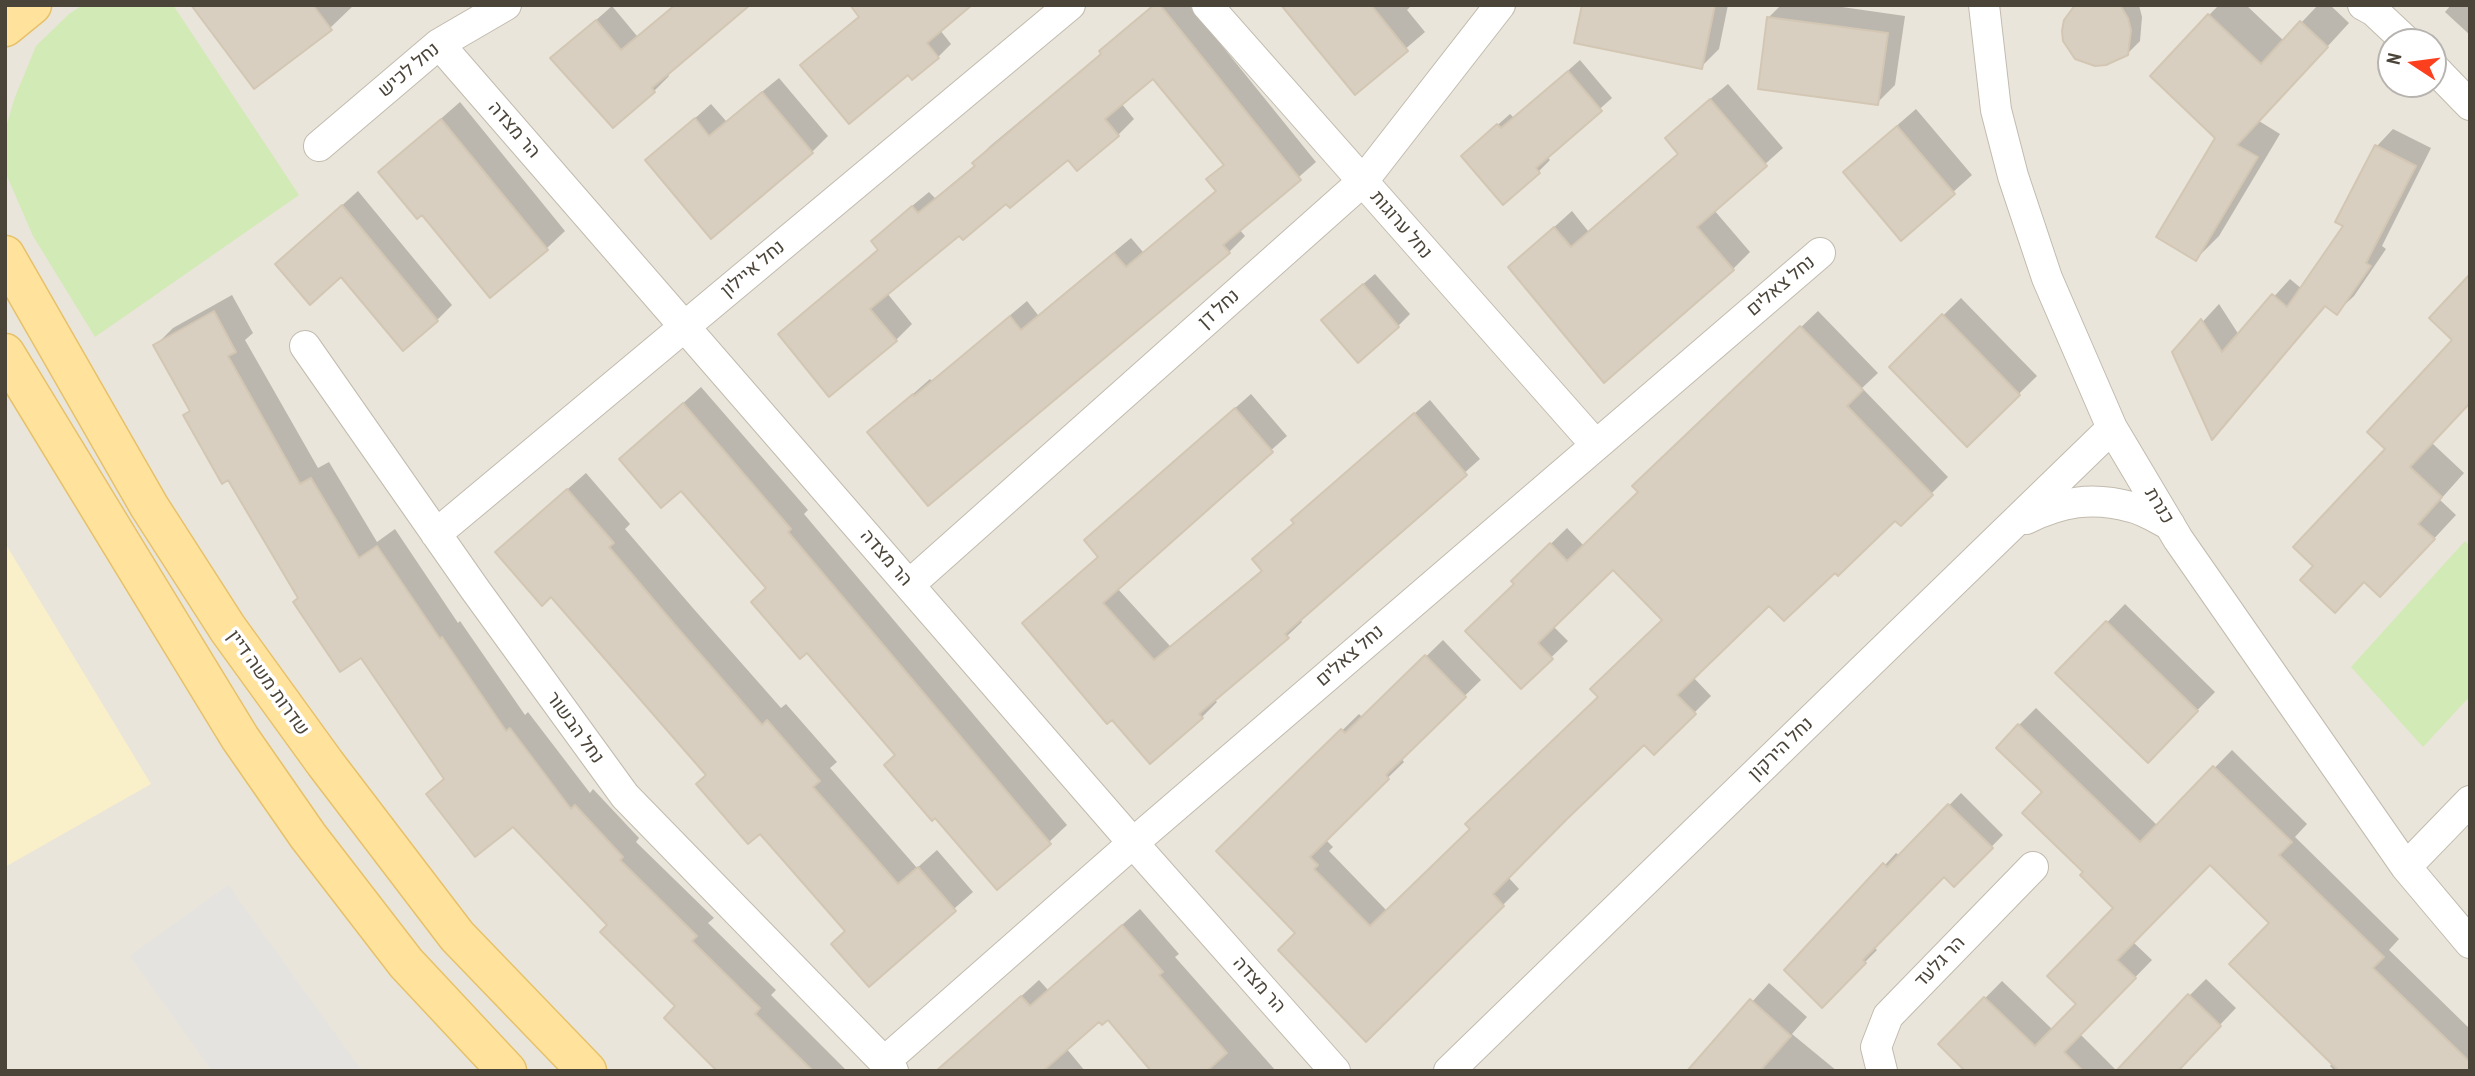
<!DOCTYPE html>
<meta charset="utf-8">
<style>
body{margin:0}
#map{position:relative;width:2475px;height:1076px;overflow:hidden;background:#f6f3ec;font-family:"PT Sans Narrow",sans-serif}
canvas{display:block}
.frame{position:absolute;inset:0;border:7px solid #4b4439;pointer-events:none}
.north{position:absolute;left:2377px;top:28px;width:70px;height:70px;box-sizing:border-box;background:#fff;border:2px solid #b7b4b0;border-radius:50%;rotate:283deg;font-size:19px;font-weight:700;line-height:28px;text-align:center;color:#4b4439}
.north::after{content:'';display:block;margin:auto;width:24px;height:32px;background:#fc3f1d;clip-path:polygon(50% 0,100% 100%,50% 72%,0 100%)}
</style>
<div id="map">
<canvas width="2475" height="1076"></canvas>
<div class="frame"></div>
<div class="north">N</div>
</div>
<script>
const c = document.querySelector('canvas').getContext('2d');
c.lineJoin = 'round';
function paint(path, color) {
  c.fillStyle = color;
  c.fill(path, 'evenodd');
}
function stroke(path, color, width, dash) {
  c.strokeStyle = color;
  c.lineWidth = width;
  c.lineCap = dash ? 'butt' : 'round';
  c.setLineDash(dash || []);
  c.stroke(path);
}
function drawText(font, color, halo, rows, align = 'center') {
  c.font = font + ' "PT Sans Narrow",Heebo,sans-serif';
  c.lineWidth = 7;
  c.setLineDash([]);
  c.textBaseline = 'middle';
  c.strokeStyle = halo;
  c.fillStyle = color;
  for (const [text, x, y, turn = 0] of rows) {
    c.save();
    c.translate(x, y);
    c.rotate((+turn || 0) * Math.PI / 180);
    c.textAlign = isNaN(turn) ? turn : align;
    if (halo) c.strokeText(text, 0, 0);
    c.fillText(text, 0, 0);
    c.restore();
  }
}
const residential = new Path2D(`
 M5,5H2470V1071H5ZM2391,42H2433V84H2391Z`);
const green = new Path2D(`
 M83,5H173L299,195L95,337L33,236L7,176L5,145V130L15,97L36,46L69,14Z
 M2465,541L2470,547V696L2423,747L2351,667Z`);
const sand = new Path2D(`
 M5,543L151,784L5,867Z`);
const parking = new Path2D(`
 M228,885L362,1071H212L130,956Z`);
const shadow = new Path2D(`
 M193,5H354L330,28Z
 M675,5H748L667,73L669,76L654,91L553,58L612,6L637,36Z
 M1153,5H1189L1316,162L1239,229L1245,236L1229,252L870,432L930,379L932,381L1027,301L1038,315L1131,238L1143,252L1217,190L1209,179L1225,163L1153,76L1121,103L1134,119L1118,135L1068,157L959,233L887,293L912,324L896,340L780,334L879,248L873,241L889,225L929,192L935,198L976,164L974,163L990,146L1102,53L1117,35Z
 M1283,5H1412L1407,10L1425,32L1355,92Z
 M1584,5H1728L1719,49L1701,67Z
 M1781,5H1828L1905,16L1895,85L1877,103L1769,17Z
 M2078,5H2139L2142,17L2140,41L2127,54Z
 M2219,5H2246L2284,41L2318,5H2330L2349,23L2259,121L2280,134L2219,236L2196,259L2217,138L2209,15Z
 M2451,5H2470V35L2445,12Z
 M860,15L940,30L951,44L938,57L908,73L802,65Z
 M1580,60L1612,98L1547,156L1550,160L1538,172L1475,145L1510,114L1514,118Z
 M779,78L828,136L812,152L648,160L711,104L726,121Z
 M1728,84L1783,148L1714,210L1750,252L1733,269L1510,267L1572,211L1588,231L1680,152L1684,121Z
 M460,102L565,231L547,248L490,295L422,213L380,172Z
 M1916,109L1972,175L1902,238L1863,155Z
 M2393,129L2431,148L2382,246L2386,249L2354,296L2337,312L2327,305L2213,437L2174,353L2219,304L2239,335L2290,279L2302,289L2346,225L2338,221L2377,146Z
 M358,191L452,305L437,320L342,274L277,264Z
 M1375,274L1410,314L1398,326L1335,308Z
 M2470,276L2432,443L2464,473L2440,500L2456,515L2403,572L2365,580L2316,566L2454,340Z
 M232,295L253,333L245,340L318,468L329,462L377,542L395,529L458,623L460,621L525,715L528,712L590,793L593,789L639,838L636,842L714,918L708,923L776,990L771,995L847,1071H720L678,1006L609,925L513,824L428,794L445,777L362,655L300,598L229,478L185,416L191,409L155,346L173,328Z
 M1961,298L2037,376L1967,445L1891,367Z
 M1818,311L1878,373L1862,388L1948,477L1901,524L1895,518L1835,570L1769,603L1693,677L1711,696L1654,753L1644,742L1508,877L1519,889L1367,1040L1298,933L1219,851L1359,714L1363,718L1443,640L1481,680L1401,758L1404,762L1325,839L1333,847L1329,851L1387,911L1472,828L1600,697L1664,619L1613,567L1553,626L1568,641L1521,687L1516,583L1513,581L1567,528L1584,546L1640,491L1651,470Z
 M701,387L808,510L804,514L1067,825L1049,842L897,755L768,587L681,489L621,459Z
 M1251,394L1287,436L1117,588L1170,646L1263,569L1308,505L1430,400L1480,459L1300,619L1302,622L1287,636L1214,699L1217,702L1202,717L1024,623L1100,555L1086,540Z
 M586,473L630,524L625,529L692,607L781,708L786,704L837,762L830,768L917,868L937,850L973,892L869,984L847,931L708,774L515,535Z
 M2125,604L2215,692L2148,761L2058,673Z
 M2036,708L2158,826L2232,750L2307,824L2295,837L2399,939L2389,950L2470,1029V1071H2335L2330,1066L2333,1062L2272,923L2210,862L2133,942L2152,960L2080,1034L2117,1071H1979L1940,1044L2002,981L2053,1030L2078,1004L2116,908L2086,872L2044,792L2019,725Z
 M1961,793L2003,835L1954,885L1944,874L1874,947L1877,950L1822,1005L1786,970L1885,865L1896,853L1900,856Z
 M1140,909L1179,954L1175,957L1276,1071H1154L1108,1018L1099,1019L1066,1048L1085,1071H957L949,1062L1039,980L1048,990Z
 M2206,979L2236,1008L2176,1071L2189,996Z
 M1769,983L1807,1017L1792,1034L1837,1071H1690Z`);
const building = new Path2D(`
 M191,5H313L332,30L254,89Z
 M675,5H750L652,88L655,92L613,128L550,58L596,20L621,50Z
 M850,5H972L927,43L939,58L912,80L908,75L849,124L800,65L859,17Z
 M1154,5H1160L1301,180L1223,245L1230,253L928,506L867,432L913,394L914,396L1010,316L1021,330L1114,253L1126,267L1216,191L1206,179L1224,165L1153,79L1105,119L1119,136L1077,171L1068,160L1010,208L1006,204L963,240L959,236L870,309L897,341L829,397L778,334L878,250L871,241L912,206L918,213L975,166L972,163L1101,54L1099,51Z
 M1281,5H1371L1408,51L1355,95Z
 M1582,5H1715L1702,69L1574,43Z
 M2075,5H2120L2128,18L2131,30L2128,55L2106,65L2095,66L2075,59L2063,41L2062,31L2064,20Z
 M2208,14L2261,64L2300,21L2328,47L2237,145L2258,157L2196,261L2156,237L2215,138L2150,76Z
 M1767,17L1888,33L1878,105L1758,89Z
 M1568,71L1602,111L1536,168L1540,173L1503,205L1461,156L1497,124L1501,128Z
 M762,92L813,153L711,239L645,160L695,118L709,136Z
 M1710,99L1767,166L1697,227L1734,270L1604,383L1508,267L1554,227L1571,247L1678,154L1665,138Z
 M441,119L548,250L490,298L422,215L417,219L378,172Z
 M1897,126L1955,194L1901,241L1843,172Z
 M2375,145L2416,166L2366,263L2371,266L2337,315L2325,306L2212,440L2172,352L2201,319L2222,352L2272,294L2287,307L2343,226L2335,222Z
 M342,205L438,321L403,351L341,277L310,305L275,264Z
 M2470,274V403L2410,467L2442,497L2418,524L2435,539L2380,597L2364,582L2335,613L2300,580L2313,566L2293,547L2385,449L2367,432L2452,340L2429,318Z
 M1363,284L1399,327L1358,363L1321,320Z
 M214,311L236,352L228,356L300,484L311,478L359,558L377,546L440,639L442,637L506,731L510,728L571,809L575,805L623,857L620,860L697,936L692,941L760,1008L755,1014L813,1071H717L664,1018L675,1006L600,932L607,925L513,827L475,857L426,794L444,779L361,658L340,672L293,602L298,598L228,480L222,484L183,415L190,411L153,345Z
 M1942,314L2020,395L1967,447L1889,367Z
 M1800,326L1863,390L1847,406L1933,495L1901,526L1895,521L1838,576L1835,573L1784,621L1769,606L1677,695L1696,714L1654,755L1644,745L1567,819L1493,894L1504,906L1366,1042L1278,950L1295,933L1216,851L1341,729L1345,733L1425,655L1466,697L1386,775L1389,779L1310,857L1318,865L1314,869L1370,926L1470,829L1465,824L1598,697L1590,689L1662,620L1613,570L1538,643L1553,659L1521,689L1465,631L1514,584L1511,581L1550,543L1567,561L1638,492L1632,486Z
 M683,403L791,529L788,532L1051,844L997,890L935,818L932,821L884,765L895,755L807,653L800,659L751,602L766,588L681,491L661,508L619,459Z
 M1235,408L1273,452L1103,603L1154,660L1262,571L1252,559L1294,523L1291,520L1414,413L1467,475L1285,634L1289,638L1199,714L1203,718L1150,764L1112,720L1107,724L1022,623L1098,557L1084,540Z
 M567,489L614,543L609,547L675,625L762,725L767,720L820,781L813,787L898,884L918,867L956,911L869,987L831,944L845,931L760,834L748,844L696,784L706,775L551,597L542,606L495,552Z
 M2106,621L2198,711L2148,763L2055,673Z
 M2018,724L2140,842L2213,766L2292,842L2279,855L2384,957L2373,968L2470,1062V1071H2339L2229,964L2269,923L2210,865L2117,960L2136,978L2064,1052L2083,1071H1965L1938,1044L1984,997L2035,1046L2076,1004L2047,976L2113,908L2080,875L2083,872L2022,813L2042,792L1996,748Z
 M1948,804L1993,848L1954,887L1944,877L1863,960L1866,963L1822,1008L1784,970L1883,863L1887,867Z
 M1122,925L1163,972L1159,975L1227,1053L1207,1071H1151L1108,1020L1102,1025L1099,1022L1043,1071H936L1021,996L1030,1006Z
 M2188,994L2221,1026L2178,1071H2116Z
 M1750,999L1791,1036L1760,1071H1687Z`);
const minor = new Path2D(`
 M1207,5L1595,444
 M1984,5L1996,110L2013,176L2047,278L2112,428L2178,539L2406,867L2470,943
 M2363,5L2374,11L2407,42
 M439,44L1133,843L1335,1071
 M2433,67L2470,105
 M319,146L439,44L506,5
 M305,346L474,588L625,796L893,1071
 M2026,519C2061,502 2092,496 2131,507C2144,510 2158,519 2170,525
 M436,534L1070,5
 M909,585L1363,181L1500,5
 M2406,867L2470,801
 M884,1062L1133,843L1820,253
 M1449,1071L2112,428
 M1882,1071L1876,1047L1888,1016L2033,867`);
const major = new Path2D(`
 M5,27L32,5
 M5,255L149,506L228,629L325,763L457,936L587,1071
 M5,353L240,738L308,836L406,963L507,1071`);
const streetNames = [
 ["נחל לכיש",409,70,-40],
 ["הר מצדה",514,130,49],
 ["נחל ערוגות",1401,225,49],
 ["נחל איילון",753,269,-40],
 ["נחל צאלים",1781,286,-40],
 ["נחל דן",1219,309,-42],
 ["כנרת",2159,506,59],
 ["הר מצדה",886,558,49],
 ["נחל צאלים",1350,656,-41],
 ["שדרות משה דיין",268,683,54],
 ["נחל הבשור",575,728,54],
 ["נחל הירקון",1781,749,-44],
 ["הר גלעד",1940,962,-46],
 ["הר מצדה",1259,985,48]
];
paint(residential, '#eae5da');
paint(green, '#d2eab5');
paint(sand, '#f9efc9');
paint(parking, '#e5e3e0');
paint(shadow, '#0003');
paint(building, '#d8cfc1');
stroke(building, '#d3c7b4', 2);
stroke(minor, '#c2bbae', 32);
stroke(major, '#e6c16a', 41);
stroke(minor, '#fff', 30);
stroke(major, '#ffe39c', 38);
drawText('19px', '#4b4439', '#fff', streetNames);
</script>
